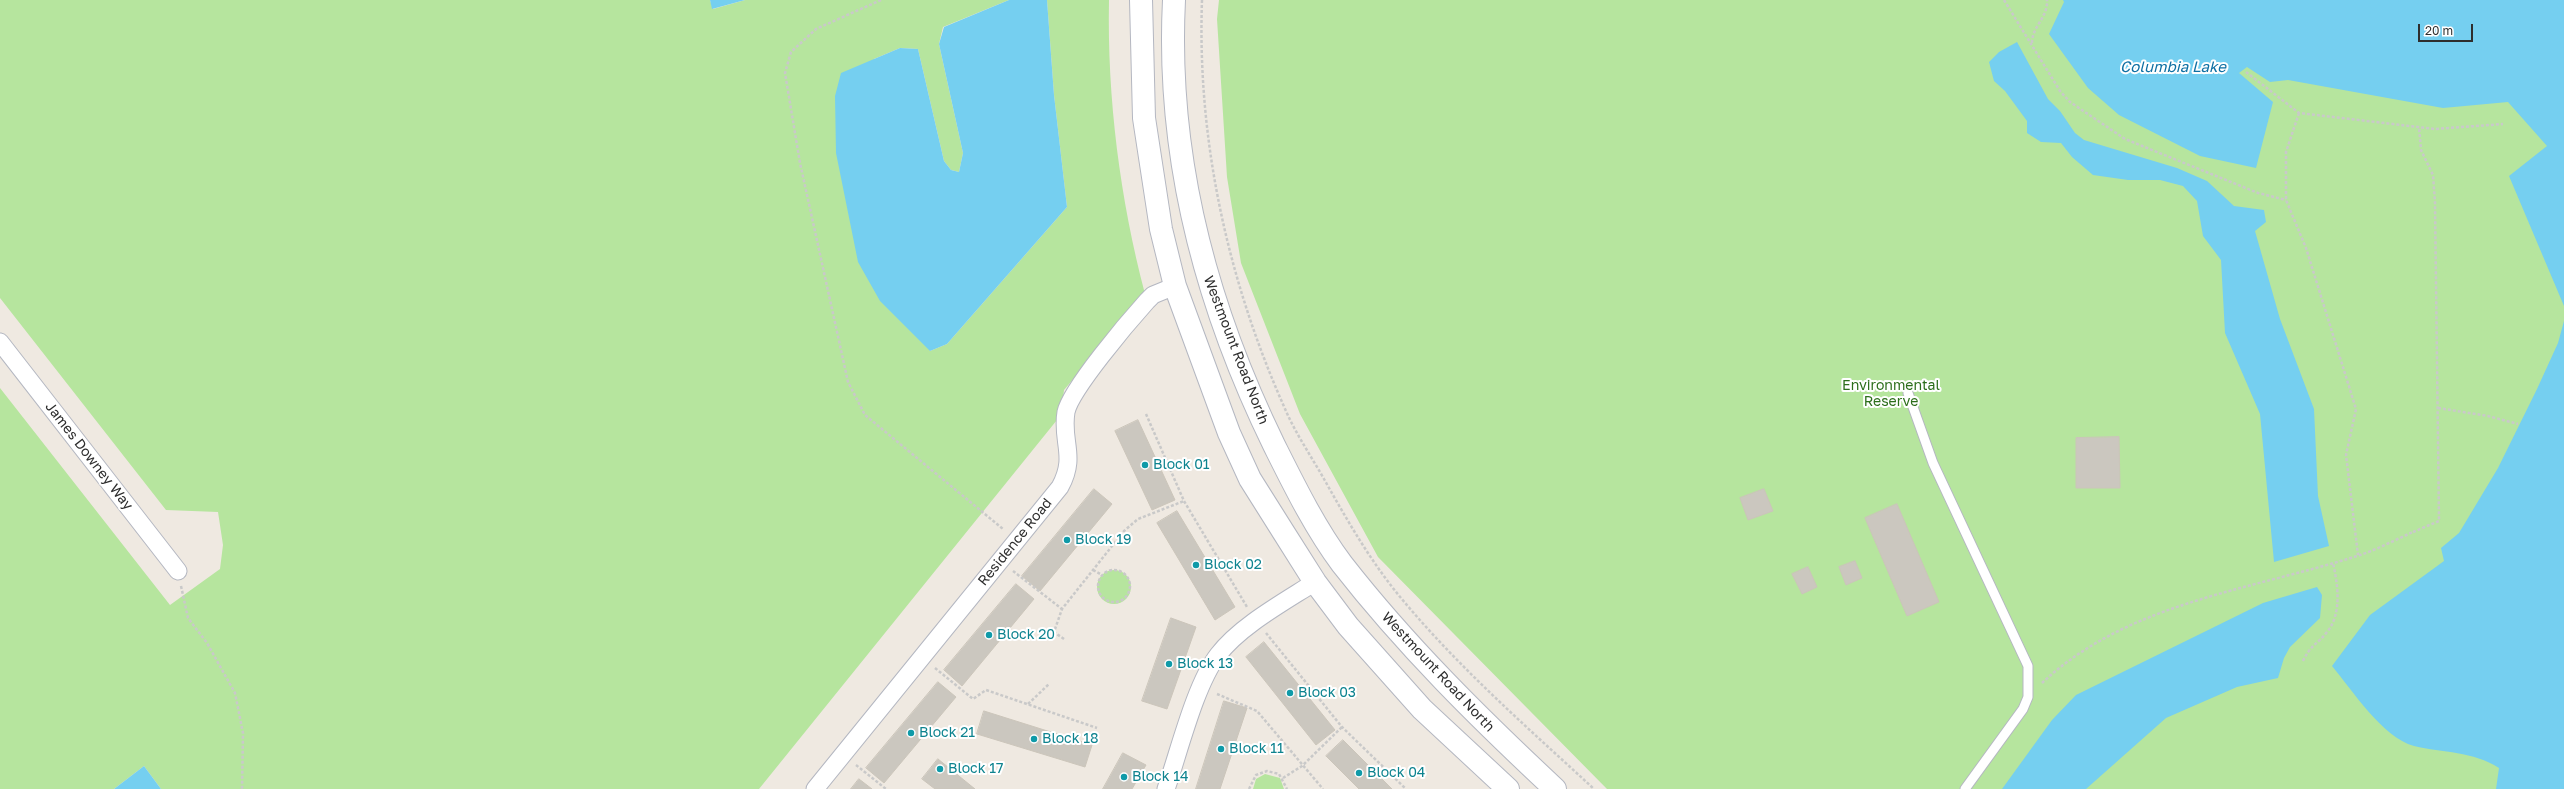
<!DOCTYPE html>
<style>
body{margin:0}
#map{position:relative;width:2564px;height:789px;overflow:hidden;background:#efe9e1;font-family:"Golos Text",sans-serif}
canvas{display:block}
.scale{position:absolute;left:2418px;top:24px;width:55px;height:18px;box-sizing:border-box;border:2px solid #2e2e2e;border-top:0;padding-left:5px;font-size:12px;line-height:14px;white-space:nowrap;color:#2e2e2e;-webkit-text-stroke:3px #fff;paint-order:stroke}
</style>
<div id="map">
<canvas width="2564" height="789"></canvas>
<div class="scale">20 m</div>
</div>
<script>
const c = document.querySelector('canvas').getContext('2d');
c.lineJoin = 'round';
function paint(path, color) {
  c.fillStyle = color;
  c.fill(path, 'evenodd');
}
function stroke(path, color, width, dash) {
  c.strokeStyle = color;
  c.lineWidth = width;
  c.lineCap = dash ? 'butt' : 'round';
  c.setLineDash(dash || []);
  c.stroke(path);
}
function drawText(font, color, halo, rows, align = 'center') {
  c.font = font + ' "Golos Text",sans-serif';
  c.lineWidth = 4;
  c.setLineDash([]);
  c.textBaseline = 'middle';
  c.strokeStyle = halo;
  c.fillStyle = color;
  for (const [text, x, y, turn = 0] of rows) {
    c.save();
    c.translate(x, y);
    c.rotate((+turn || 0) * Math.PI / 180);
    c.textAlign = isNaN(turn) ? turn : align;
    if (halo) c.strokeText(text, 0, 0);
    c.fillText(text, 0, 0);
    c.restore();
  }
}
const green = new Path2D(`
 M0,0H710L713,9L745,0H1009L943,27L939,44L963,153L959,172L951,170L944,161L918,49L900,48L874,59L930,351L947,344L1067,207L1054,95L1047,0H1109C1107,98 1120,199 1145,294L1064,390L1061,415L759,789H161L144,766L114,789H0V388L170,605L220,569L223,545L218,512L166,510L0,298Z
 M1219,0H2564V789H1607L1378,557L1300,414L1241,263L1227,177L1217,19Z
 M1097 587a17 17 0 1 1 34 0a17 17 0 1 1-34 0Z
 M1265,774L1280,778L1284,789H1253L1256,779Z`);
const water = new Path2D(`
 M710,0H745L712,9Z
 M1009,0H1047L1054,95L1067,207L947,344L930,351L880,301L858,262L836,153L835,96L841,73L900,48L918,49L944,161L951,170L959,172L963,153L939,44L944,27Z
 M2063,0H2564V306L2509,176L2547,146L2508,102L2443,108L2288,80L2270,82L2247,67L2239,73L2273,102L2256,168L2200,156L2119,115L2088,88L2049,34L2064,2Z
 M2017,42L2048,99L2060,111L2075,133L2084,140L2177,168L2207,181L2234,206L2264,210L2266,222L2255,231L2280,319L2314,409L2318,496L2329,546L2274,562L2260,414L2225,333L2221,260L2203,236L2197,201L2183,186L2160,180H2128L2093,175L2072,157L2061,143L2041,142L2027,133V121L2005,91L1994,81L1989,62L1999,52Z
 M2564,321V789H2496L2499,768C2473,751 2443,753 2414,746C2382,737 2353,691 2332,666L2370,615L2444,561L2441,548L2459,533L2498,468L2537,389L2558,343Z
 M2317,587L2322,595L2320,618L2290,647L2284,658L2278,678L2237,687L2166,718L2086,789H2002L2052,720L2076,695L2263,603Z
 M144,766L161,789H114Z`);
const building = new Path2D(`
 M1138,420L1175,500L1152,510L1115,431Z
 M2119,437L2120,488H2076V438Z
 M1094,489L1112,504L1040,591L1022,576Z
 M1764,489L1773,511L1748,520L1740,498Z
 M1897,504L1939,602L1907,616L1865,518Z
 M1177,511L1235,607L1215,620L1157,523Z
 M1855,561L1862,578L1846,585L1839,567Z
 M1808,567L1817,587L1802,594L1792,574Z
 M1016,584L1034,599L962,686L944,670Z
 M1171,618L1196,627L1167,709L1142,701Z
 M1264,642L1335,730L1316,745L1246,657Z
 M938,682L956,697L884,783L866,768Z
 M1224,701L1247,708L1220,789H1196Z
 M984,711L1092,745L1085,767L977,734Z
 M1343,740L1392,789H1359L1326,756Z
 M1123,753L1146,765L1132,789H1103Z
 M938,759L975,789H935L922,779Z
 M859,779L872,789H851Z`);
const path = new Path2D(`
 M881,0L816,29L791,52L785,73L800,163L848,382L865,415L1003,529
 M1202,0C1197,141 1228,282 1286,411C1296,434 1311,456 1324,479C1347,520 1371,562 1401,598C1459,668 1528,728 1594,789
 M2004,0L2060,91L2070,102L2125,139L2258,193L2286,200
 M2032,43C2032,26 2048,18 2047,0
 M2246,72L2299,113L2435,129L2503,124
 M2299,113L2286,152V200L2306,248L2356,409L2346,455L2358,555
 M2438,408L2488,416L2518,424
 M1146,414L1184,501L1247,607
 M2413,532L2439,521L2435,202L2433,175L2421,150L2419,127
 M1098 586a16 16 0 1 1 32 0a16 16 0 1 1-32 0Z
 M1093,570L1102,575
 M1013,571L1062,609
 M181,586L188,618L207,643L235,693L243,733L242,789
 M1266,633L1342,727L1406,789
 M1064,639L1054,632L1062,609L1124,531L1138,519L1184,501
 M2303,661C2311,644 2317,645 2327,632C2342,614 2338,585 2333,563
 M935,668L973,699L986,690L1097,728
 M2042,683C2127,603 2250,590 2357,556C2376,550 2395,540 2413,532
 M1217,694L1257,711L1323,789
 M1028,704L1049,684
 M856,765L886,789
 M1283,778L1302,766L1342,727
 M1249,789L1256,775L1267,771L1279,774L1287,789`);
const service = new Path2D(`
 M1908,393L1933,463L2028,666V697L2023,709L1965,789`);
const minor = new Path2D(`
 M0,342L178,571
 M815,789L1060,487C1077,456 1061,442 1066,412C1071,389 1129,321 1147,301L1153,295L1175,286
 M1166,789C1179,752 1195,685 1218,655C1240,626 1284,602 1315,582`);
const secondary = new Path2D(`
 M1141,0L1144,118L1161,229L1175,286L1229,433L1250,479L1284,533L1315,582L1348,626L1422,709L1508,789
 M1174,0C1166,156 1206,306 1274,445C1294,485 1315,528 1342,564C1406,646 1479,718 1555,789`);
const markers = [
 [1145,465,4,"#0f9aa8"],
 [1067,540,4,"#0f9aa8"],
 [1196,565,4,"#0f9aa8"],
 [989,635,4,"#0f9aa8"],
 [1169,664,4,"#0f9aa8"],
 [1290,693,4,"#0f9aa8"],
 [911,733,4,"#0f9aa8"],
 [1034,739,4,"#0f9aa8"],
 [1221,749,4,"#0f9aa8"],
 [940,769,4,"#0f9aa8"],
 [1359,773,4,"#0f9aa8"],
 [1124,777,4,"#0f9aa8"]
];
const streetNames = [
 ["Westmount Road North",1236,350,69],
 ["James Downey Way",89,456,52],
 ["Residence Road",1015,542,-51],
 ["Westmount Road North",1438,672,47]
];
const parkNames = [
 ["Environmental",1891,386],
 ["Reserve",1891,402]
];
const cultureNames = [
 ["Block 01",1153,465],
 ["Block 19",1075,540],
 ["Block 02",1204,565],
 ["Block 20",997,635],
 ["Block 13",1177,664],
 ["Block 03",1298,693],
 ["Block 21",919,733],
 ["Block 18",1042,739],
 ["Block 11",1229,749],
 ["Block 17",948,769],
 ["Block 04",1367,773],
 ["Block 14",1132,777]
];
const waterNames = [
 ["Columbia Lake",2173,67]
];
paint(green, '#b6e59e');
paint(water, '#75cff0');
paint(building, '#cbc7bf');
stroke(building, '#cbc5ba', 1);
stroke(service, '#b4b7c1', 11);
stroke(minor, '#b4b7c1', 19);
stroke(secondary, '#b4b7c1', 24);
stroke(path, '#c9c9c9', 2.5, [3, 2]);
stroke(service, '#fff', 9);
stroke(minor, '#fff', 17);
stroke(secondary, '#fff', 22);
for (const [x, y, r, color] of markers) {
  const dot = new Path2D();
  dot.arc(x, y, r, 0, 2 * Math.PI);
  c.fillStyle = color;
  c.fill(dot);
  stroke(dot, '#fff', 1.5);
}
drawText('14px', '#2e2e2e', '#fff', streetNames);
drawText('14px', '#2c6e1b', '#fff', parkNames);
drawText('14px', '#0d838f', '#fff', cultureNames, 'left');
drawText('italic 15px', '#0d6fa3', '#fff', waterNames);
</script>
